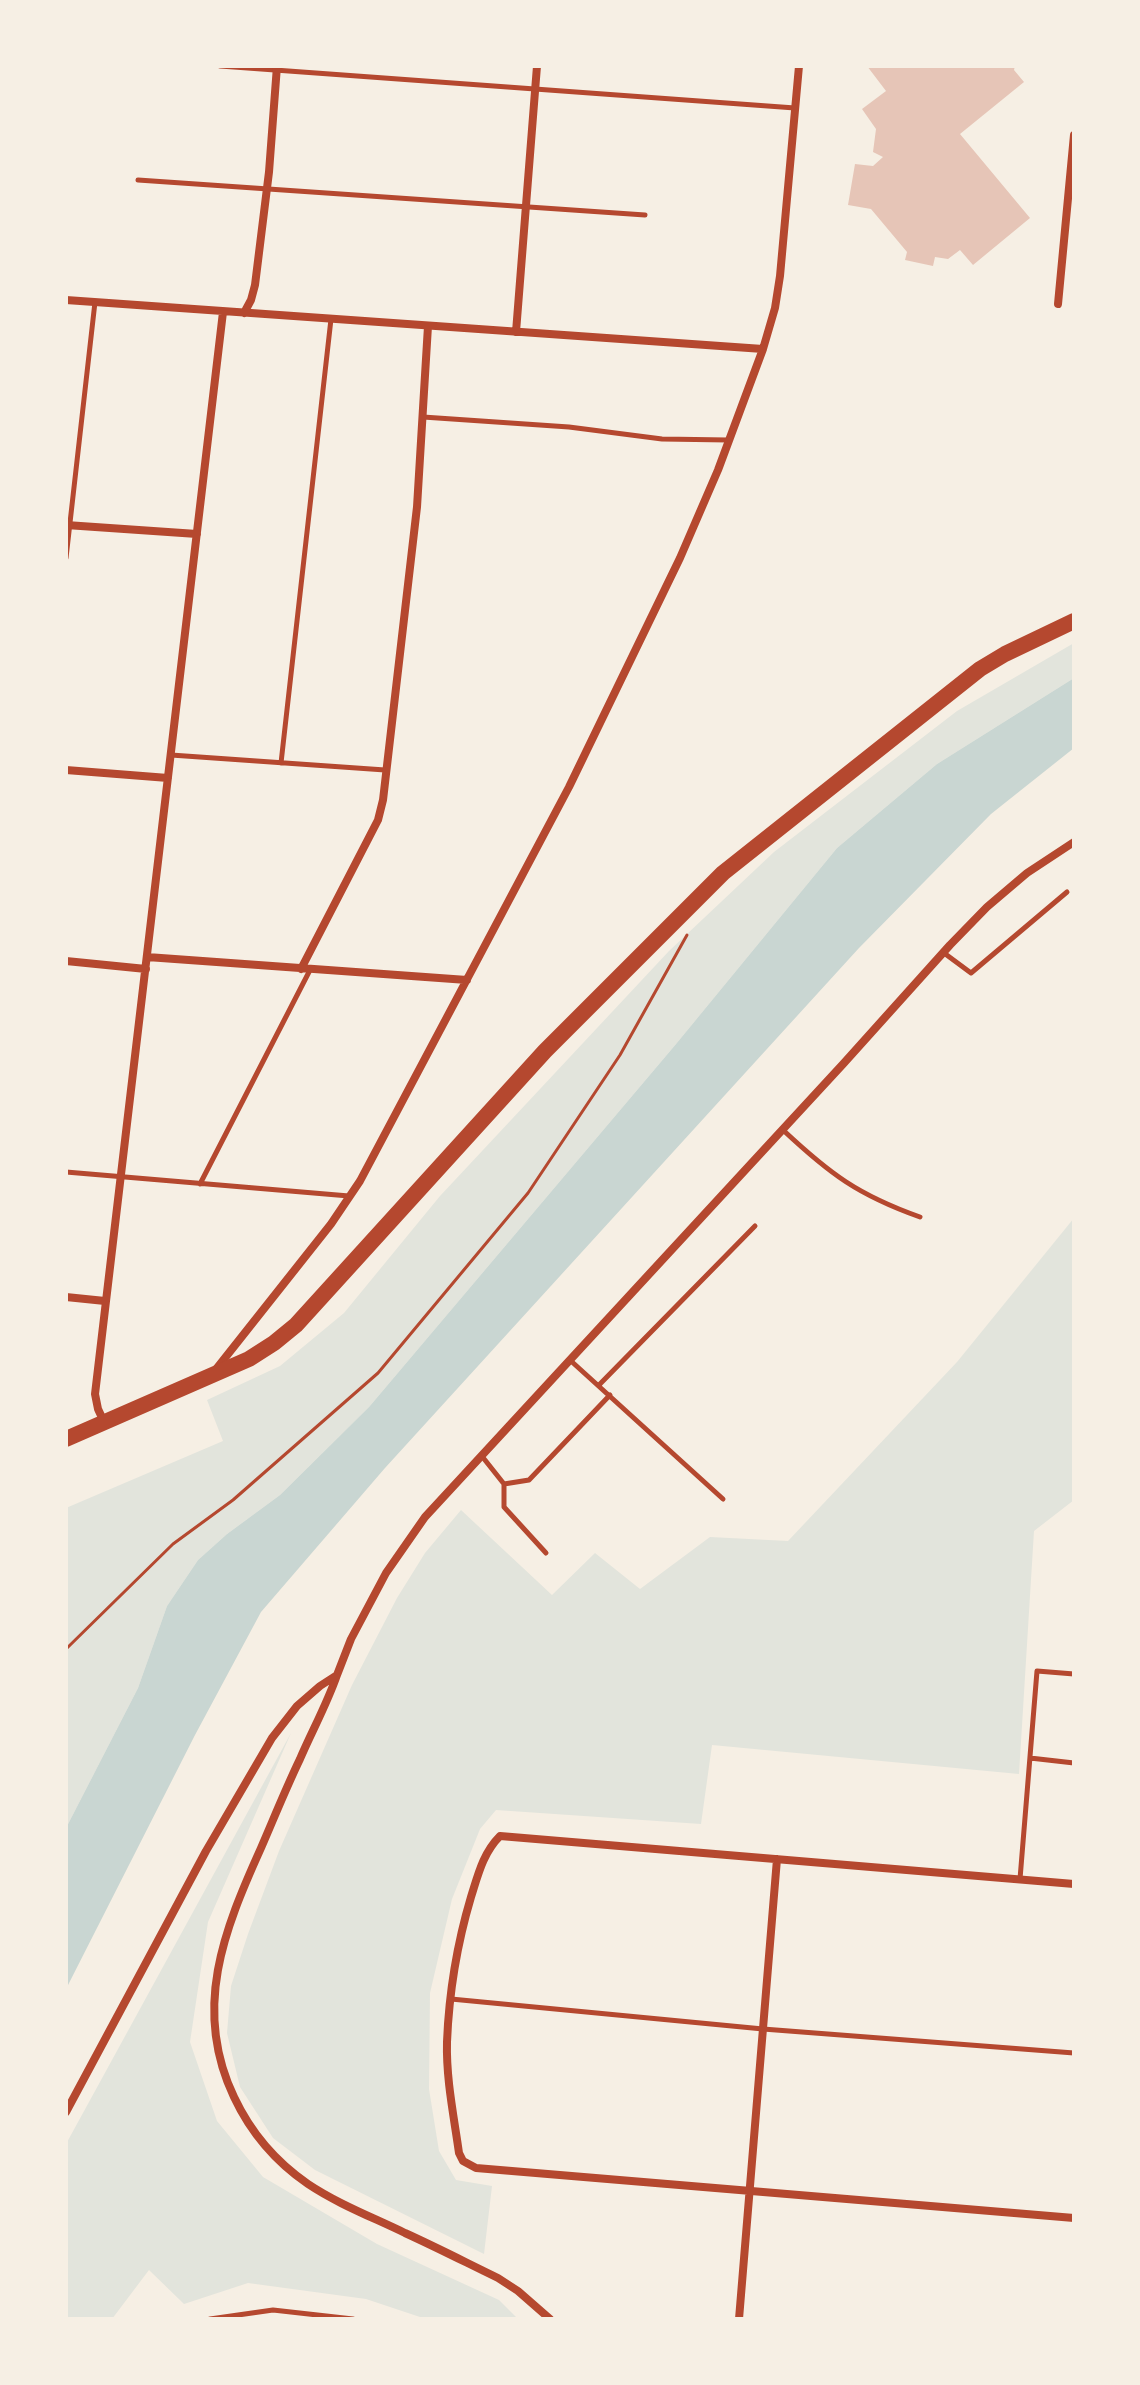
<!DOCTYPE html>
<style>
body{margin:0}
#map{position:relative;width:1140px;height:2385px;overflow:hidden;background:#f6efe4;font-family:Bitter,serif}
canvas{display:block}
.frame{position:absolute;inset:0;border:68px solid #f6efe4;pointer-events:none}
</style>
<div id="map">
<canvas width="1140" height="2385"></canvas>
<div class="frame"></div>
</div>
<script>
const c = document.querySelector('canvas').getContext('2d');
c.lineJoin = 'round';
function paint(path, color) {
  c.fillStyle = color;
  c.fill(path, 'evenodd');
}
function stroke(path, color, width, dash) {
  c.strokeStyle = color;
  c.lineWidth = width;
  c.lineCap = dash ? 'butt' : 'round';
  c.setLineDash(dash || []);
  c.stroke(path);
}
const green = new Path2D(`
 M1074,643V678L937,764L837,848L676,1044L369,1407L280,1495L227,1534L198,1560L167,1606L138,1688L66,1828V1508L223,1441L207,1400L280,1366L344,1313L440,1196L669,951L774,852L957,711Z
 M1074,1218V1500L1034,1531L1019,1774L712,1745L701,1824L496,1810L480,1829L452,1899L430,1993L429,2089L439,2151L456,2180L492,2186L484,2254L315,2170L273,2138L240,2087L227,2033L231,1986L248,1934L279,1851L352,1685L397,1598L425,1553L461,1510L552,1595L595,1553L640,1589L710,1537L788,1541L957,1362Z
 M291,1733L208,1922L190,2042L217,2121L263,2177L377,2244L499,2300L518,2319H426L366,2299L248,2283L184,2304L149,2270L112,2319H66V2144Z`);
const water = new Path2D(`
 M1074,678V748L991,814L859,948L385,1468L261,1612L195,1735L66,1989V1828L138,1688L167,1606L198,1560L227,1534L280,1495L369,1407L676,1044L837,848L937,764Z`);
const building = new Path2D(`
 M867,66H1015L1014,70L1024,82L960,134L1030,218L973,265L960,250L948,259L935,257L933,266L905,260L907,252L871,209L848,205L855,164L873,166L883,157L873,152L876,129L862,109L886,91Z`);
const path = new Path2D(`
 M66,1649L173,1544L233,1500L378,1373L528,1193L620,1055L687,935`);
const service = new Path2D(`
 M220,66L795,108
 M138,180L645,215
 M423,417L569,427L662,439L728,440
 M66,558L95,302
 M171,755L385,770
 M281,763L331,319
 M944,953L971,973L1067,892
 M783,1130C830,1174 858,1195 920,1217
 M66,1172L349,1196
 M200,1184L310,970
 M571,1361L723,1499
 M599,1385L755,1226
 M481,1455L504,1484L529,1480L610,1395
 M504,1484V1507L546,1553
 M1030,1758L1074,1763
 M1020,1879L1037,1671L1074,1674
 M451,1999L763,2029L1074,2053
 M210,2319L273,2310L353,2319`);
const minor = new Path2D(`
 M66,300L763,349
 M1058,304L1074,135
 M244,313L251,300L255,285L269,172L277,66
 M516,332L537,66
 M66,525L197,534
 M66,770L168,778
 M147,957L467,980
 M66,961L146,969
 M301,969L378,820L383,800L417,507L428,326
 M66,1297L105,1301
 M217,1368L331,1224L360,1181L569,787L680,558L718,470L763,349L775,308L780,276L799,66
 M104,1422L98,1409L95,1394L223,312
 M337,1675C327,1704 312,1731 300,1759C286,1788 274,1818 261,1848C224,1930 192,2009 234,2097C250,2131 276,2162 308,2184C338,2204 372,2217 405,2233C436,2247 467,2263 498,2278L518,2291L550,2319
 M1074,1884L500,1836C483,1853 478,1875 471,1897C457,1944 449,1993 447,2042C446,2079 454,2117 459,2153L463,2161L476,2168L1074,2218
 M66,2112L206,1851L272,1738L297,1706L320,1686L337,1675L351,1639L386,1573L425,1517L844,1063L950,945L987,907L1027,873L1074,842
 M739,2319L777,1859`);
const primary = new Path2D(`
 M66,1439L249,1359L274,1343L296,1325L545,1051L723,873L980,669L1005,654L1074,621`);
paint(green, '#e2e4dc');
paint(water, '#c9d6d2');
paint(building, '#e6c5b7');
stroke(path, '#b5482f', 3);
stroke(service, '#b5482f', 5);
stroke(minor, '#b5482f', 8);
stroke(primary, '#b5482f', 16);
</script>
